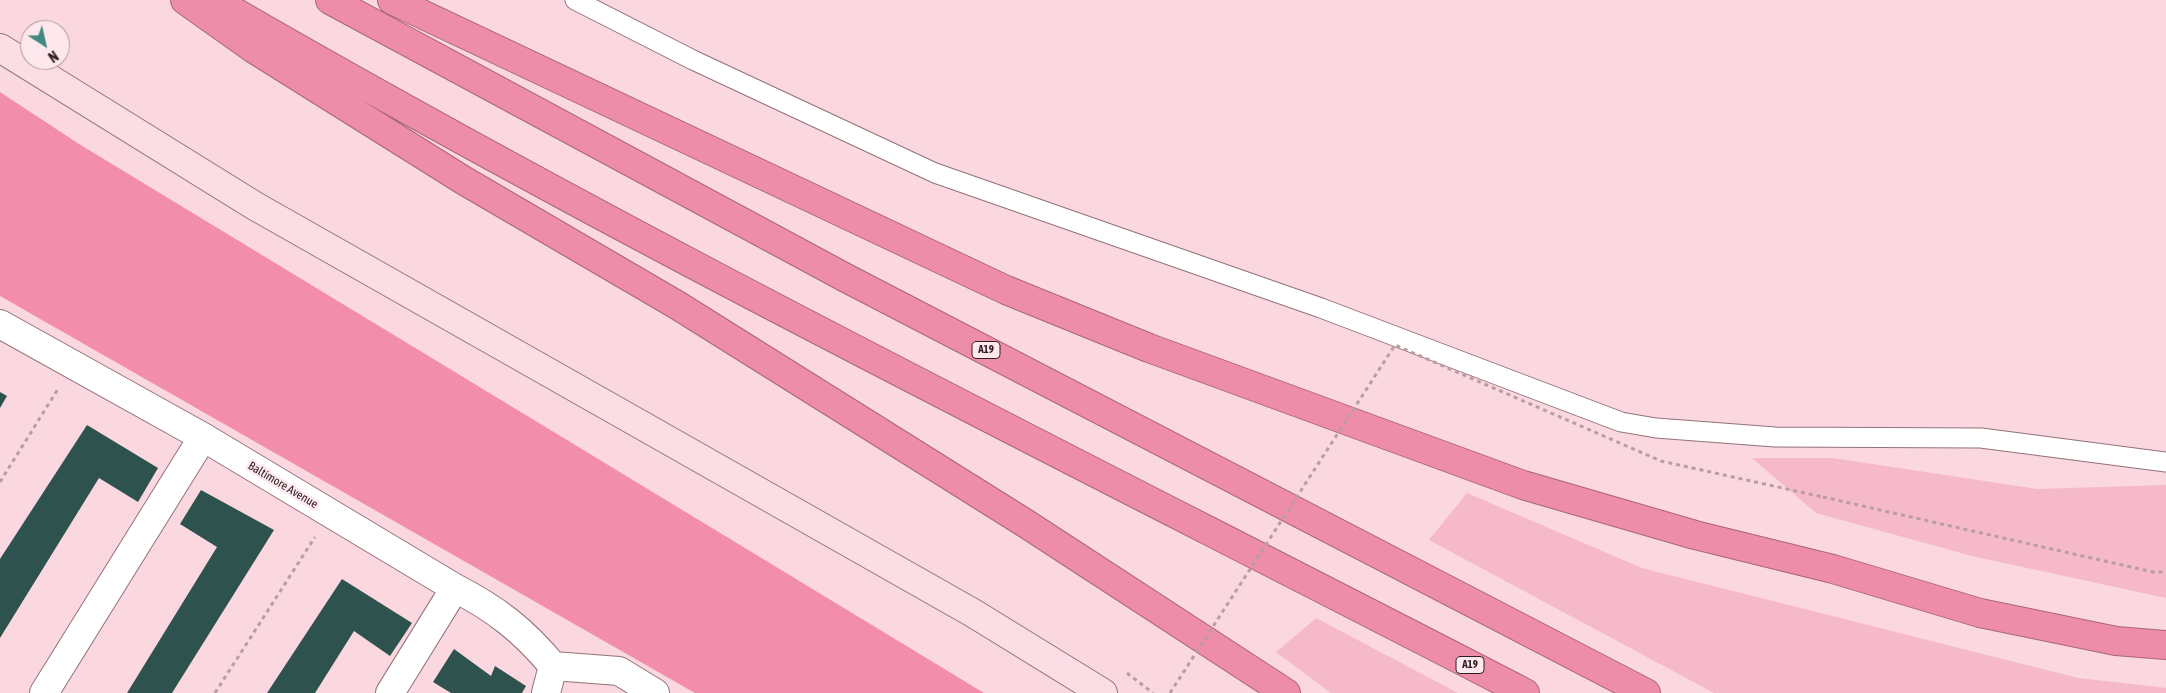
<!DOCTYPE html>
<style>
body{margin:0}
#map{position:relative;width:2166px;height:693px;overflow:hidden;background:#fbd7df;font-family:"Asap Condensed",sans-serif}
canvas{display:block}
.north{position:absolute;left:20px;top:20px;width:50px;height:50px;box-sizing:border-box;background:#fee8ed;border:1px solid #aa979b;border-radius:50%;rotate:145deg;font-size:14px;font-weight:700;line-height:20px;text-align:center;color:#2b1e21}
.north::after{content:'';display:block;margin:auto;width:18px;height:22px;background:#438982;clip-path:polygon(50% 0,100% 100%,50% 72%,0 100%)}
</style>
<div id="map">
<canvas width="2166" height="693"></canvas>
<div class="north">N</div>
</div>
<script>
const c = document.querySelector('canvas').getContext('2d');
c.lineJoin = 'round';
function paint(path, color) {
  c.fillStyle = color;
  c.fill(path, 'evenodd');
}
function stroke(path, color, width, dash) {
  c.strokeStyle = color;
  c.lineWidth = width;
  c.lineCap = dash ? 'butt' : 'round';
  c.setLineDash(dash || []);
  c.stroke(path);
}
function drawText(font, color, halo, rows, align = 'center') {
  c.font = font + ' "Asap Condensed",sans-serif';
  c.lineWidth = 5;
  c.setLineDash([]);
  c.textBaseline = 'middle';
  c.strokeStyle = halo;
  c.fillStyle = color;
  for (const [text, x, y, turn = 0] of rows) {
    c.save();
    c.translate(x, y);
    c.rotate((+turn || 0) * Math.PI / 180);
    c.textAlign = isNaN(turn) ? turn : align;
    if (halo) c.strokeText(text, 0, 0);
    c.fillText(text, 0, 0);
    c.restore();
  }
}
const green = new Path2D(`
 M1752,458H1833L2037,489L2166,485V598L1972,556L1816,513Z
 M1467,493L1642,568L2078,678L2166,688V693H1714L1429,540Z
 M1316,618L1458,693H1331L1276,652Z`);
const forest = new Path2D(`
 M0,92L79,144L984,693H695L0,296Z`);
const building = new Path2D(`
 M0,392L7,396L0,408Z
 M87,425L158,468L138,502L99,478L0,638V559Z
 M201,490L274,530L172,693H127L217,547L180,524Z
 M342,579L412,623L390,656L354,631L315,693H267Z
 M454,649L491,676L495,666L526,686L522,693H451L433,682Z`);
const path = new Path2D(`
 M0,482L58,389
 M1823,497L2153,572H2166
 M1127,673L1153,693
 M215,693L315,537`);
const lane = new Path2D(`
 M575,0L693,60L935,173L1321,308L1621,422L1656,428L1775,437L1981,438L2166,462`);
const street = new Path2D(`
 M0,324L203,437L455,588C496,609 523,630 553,666
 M553,666L619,671L655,693
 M44,693L203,437
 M390,693L455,588
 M546,693L553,666`);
const secondary = new Path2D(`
 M0,48L255,206L973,613L1103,693`);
const highway = new Path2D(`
 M185,0L254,49L463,180L677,305L1025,523L1286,693
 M214,0C641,248 1086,466 1525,693
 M330,0L846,278L1646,693
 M392,0L1006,290L1149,348L1523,485L1695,535L1833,569L1980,613L2116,641L2166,645`);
const pathBridge = new Path2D(`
 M1170,693L1395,345L1661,461L1823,497`);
const shields = [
 [986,350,28],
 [1470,665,28]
];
const shieldNames = [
 ["A19",986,350],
 ["A19",1470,665]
];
const streetNames = [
 ["Baltimore Avenue",283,485,31]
];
paint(green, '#f6b9c9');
paint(forest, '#f28eac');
paint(building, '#2e524e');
stroke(lane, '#92727b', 21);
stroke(street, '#92727b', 30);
stroke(secondary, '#92727b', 30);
stroke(highway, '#a96679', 30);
stroke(path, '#ba9da3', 3, [4, 4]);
stroke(lane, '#fff', 19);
stroke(street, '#fff', 28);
stroke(secondary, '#fadde5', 28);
stroke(highway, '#ed8da9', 28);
stroke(pathBridge, '#ba9da3', 3, [4, 4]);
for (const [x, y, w] of shields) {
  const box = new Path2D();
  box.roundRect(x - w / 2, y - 8.5, w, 17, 4);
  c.fillStyle = '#fee8ed';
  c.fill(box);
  stroke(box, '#2b1e21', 1);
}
drawText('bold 11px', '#2b1e21', null, shieldNames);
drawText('12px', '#2b1e21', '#fee8ed', streetNames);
</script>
